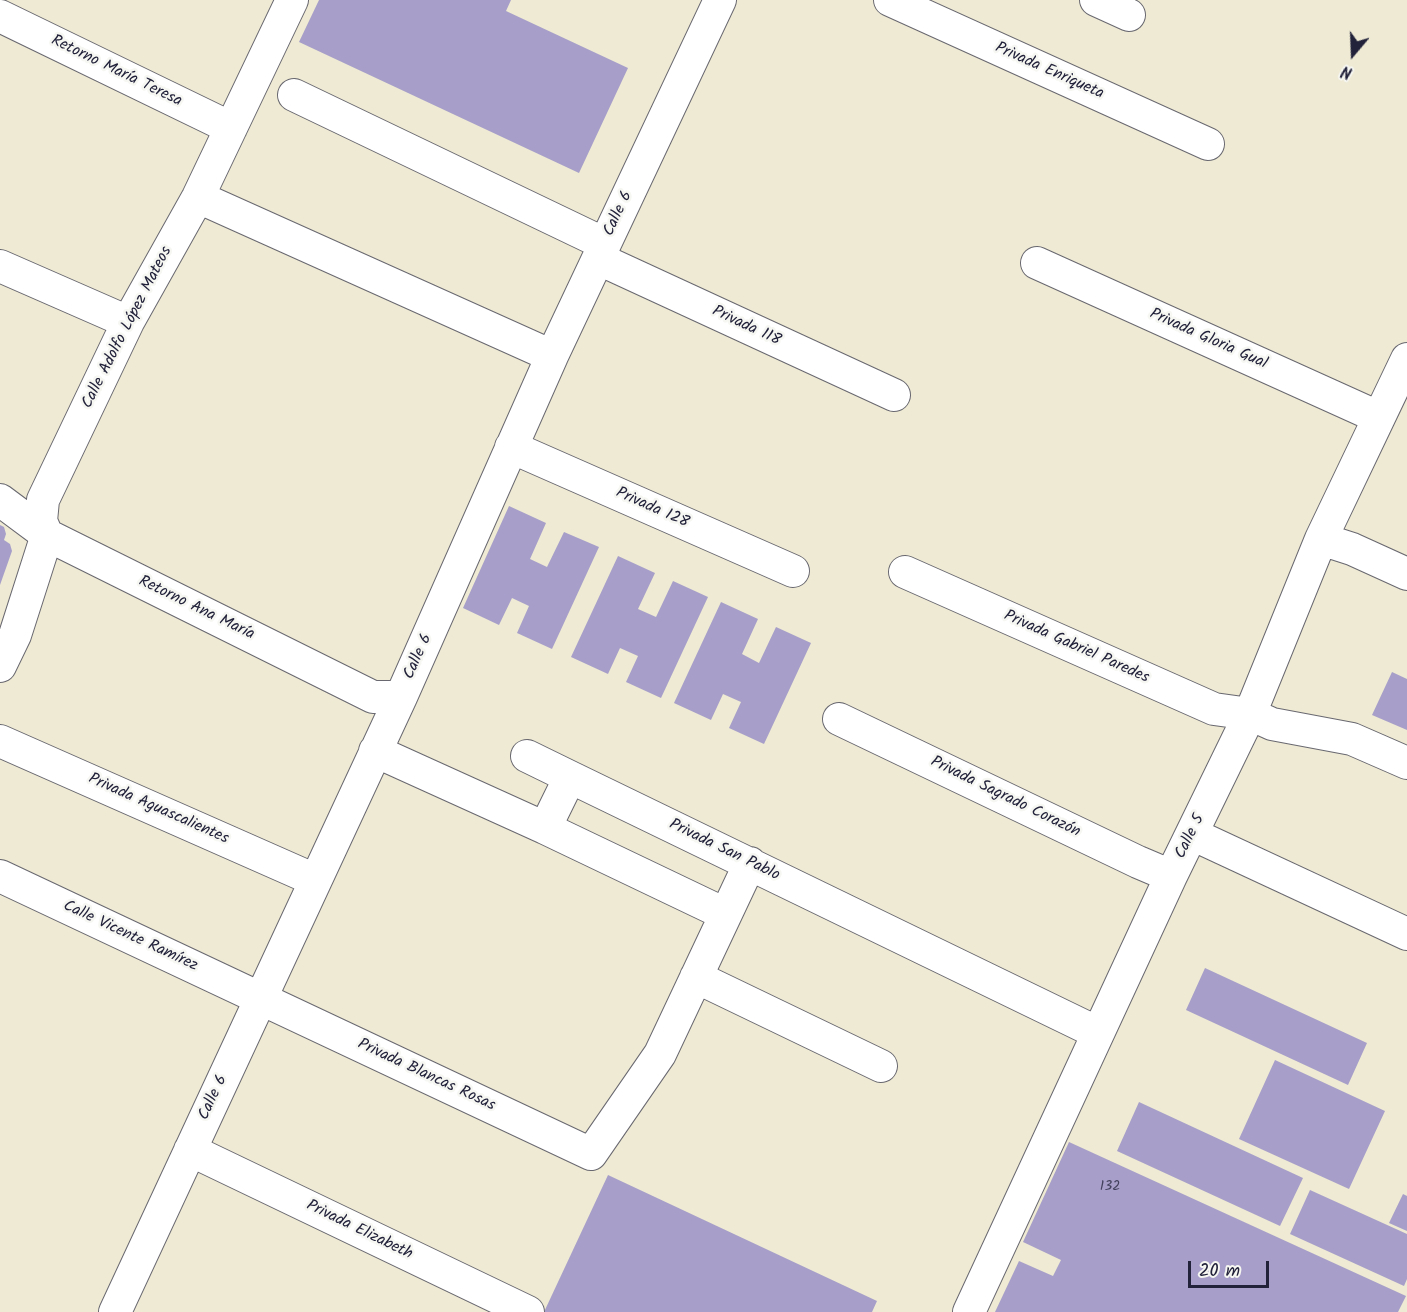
<!DOCTYPE html>
<meta charset="utf-8">
<style>
body{margin:0}
#map{position:relative;width:1407px;height:1312px;overflow:hidden;background:#eeead3;font-family:Kalam,sans-serif}
canvas{display:block}
.north{position:absolute;left:1323px;top:24px;width:60px;height:60px;-webkit-text-stroke:4px #f6f6f2;paint-order:stroke;rotate:199deg;font-size:16px;font-weight:700;line-height:24px;text-align:center;color:#22223b}
.north::after{content:'';display:block;margin:auto;width:21px;height:27px;background:#22223b;clip-path:polygon(50% 0,100% 100%,50% 72%,0 100%)}
.scale{position:absolute;left:1188px;top:1261px;width:81px;height:27px;box-sizing:border-box;border:3px solid #22223b;border-top:0;padding-left:8px;font-size:18px;line-height:21px;white-space:nowrap;color:#22223b;-webkit-text-stroke:4px #f6f6f2;paint-order:stroke}
</style>
<div id="map">
<canvas width="1407" height="1312"></canvas>
<div class="north">N</div>
<div class="scale">20 m</div>
</div>
<script>
const c = document.querySelector('canvas').getContext('2d');
c.lineJoin = 'round';
function paint(path, color) {
  c.fillStyle = color;
  c.fill(path, 'evenodd');
}
function stroke(path, color, width, dash) {
  c.strokeStyle = color;
  c.lineWidth = width;
  c.lineCap = dash ? 'butt' : 'round';
  c.setLineDash(dash || []);
  c.stroke(path);
}
function drawText(font, color, halo, rows, align = 'center') {
  c.font = font + ' Kalam,sans-serif';
  c.lineWidth = 5;
  c.setLineDash([]);
  c.textBaseline = 'middle';
  c.strokeStyle = halo;
  c.fillStyle = color;
  for (const [text, x, y, turn = 0] of rows) {
    c.save();
    c.translate(x, y);
    c.rotate((+turn || 0) * Math.PI / 180);
    c.textAlign = isNaN(turn) ? turn : align;
    if (halo) c.strokeText(text, 0, 0);
    c.fillText(text, 0, 0);
    c.restore();
  }
}
const building = new Path2D(`
 M319,0H511L506,11L628,68L579,173L299,42Z
 M509,506L546,523L530,559L547,567L564,532L599,547L552,649L517,633L529,606L512,598L499,625L463,608Z
 M0,525L4,527L6,534L4,540L10,544L12,551L0,585Z
 M618,556L655,573L638,609L656,617L673,581L708,597L661,698L626,682L638,656L620,648L608,674L571,657Z
 M721,602L758,619L742,654L759,663L776,627L811,643L764,744L729,728L741,702L723,694L711,720L674,703Z
 M1392,672L1407,679V730L1372,715Z
 M1205,968L1367,1043L1348,1085L1186,1010Z
 M1275,1060L1385,1111L1349,1189L1239,1139Z
 M1139,1102L1303,1178L1280,1226L1117,1151Z
 M1069,1142L1406,1296L1398,1312H995L1019,1261L1053,1276L1061,1260L1023,1242Z
 M608,1175L877,1301L872,1312H544Z
 M1310,1190L1407,1234V1279L1404,1286L1290,1234Z
 M1403,1194L1407,1196V1231L1389,1223Z`);
const minor = new Path2D(`
 M890,0L1208,144
 M1096,0L1129,15
 M0,16L231,128
 M294,95L605,244
 M198,197L552,356
 M599,259L894,395
 M1037,263L1378,417
 M0,266L128,322
 M511,447L793,571
 M0,500L47,535L373,697H401
 M1321,539L1352,549L1407,574
 M905,572L1214,709L1250,714L1272,724L1352,739L1407,763
 M0,666L15,635L47,535L41,521L43,500L128,322L198,197L292,0
 M839,719L1138,862L1171,876
 M0,741L315,880
 M375,751L545,828L570,777L1098,1033
 M527,756L570,777
 M545,828L725,914
 M1192,834L1407,934
 M0,876L591,1154L660,1054L750,863
 M696,977L881,1066
 M190,1150L528,1312
 M115,1312L401,697L552,356L720,0
 M969,1312L1171,876L1250,714L1321,539L1407,359`);
const numberNames = [
 ["132",1110,1188]
];
const streetNames = [
 ["Retorno María Teresa",116,72,26],
 ["Privada Enriqueta",1049,72,24],
 ["Calle 6",619,214,-65],
 ["Privada 118",746,327,25],
 ["Calle Adolfo López Mateos",128,328,-63],
 ["Privada Gloria Gual",1208,340,24],
 ["Privada 128",652,509,24],
 ["Retorno Ana María",196,609,26],
 ["Privada Gabriel Paredes",1076,648,24],
 ["Calle 6",419,657,-66],
 ["Privada Sagrado Corazón",1005,798,26],
 ["Privada Aguascalientes",158,810,24],
 ["Calle 5",1191,837,-64],
 ["Privada San Pablo",724,851,26],
 ["Calle Vicente Ramírez",130,937,25],
 ["Privada Blancas Rosas",426,1076,25],
 ["Calle 6",214,1098,-65],
 ["Privada Elizabeth",359,1231,26]
];
paint(building, '#a79fc9');
stroke(minor, '#696870', 34);
stroke(minor, '#fff', 32);
drawText('14px', '#43415e', null, numberNames);
drawText('16px', '#22223b', '#f6f6f2', streetNames);
</script>
